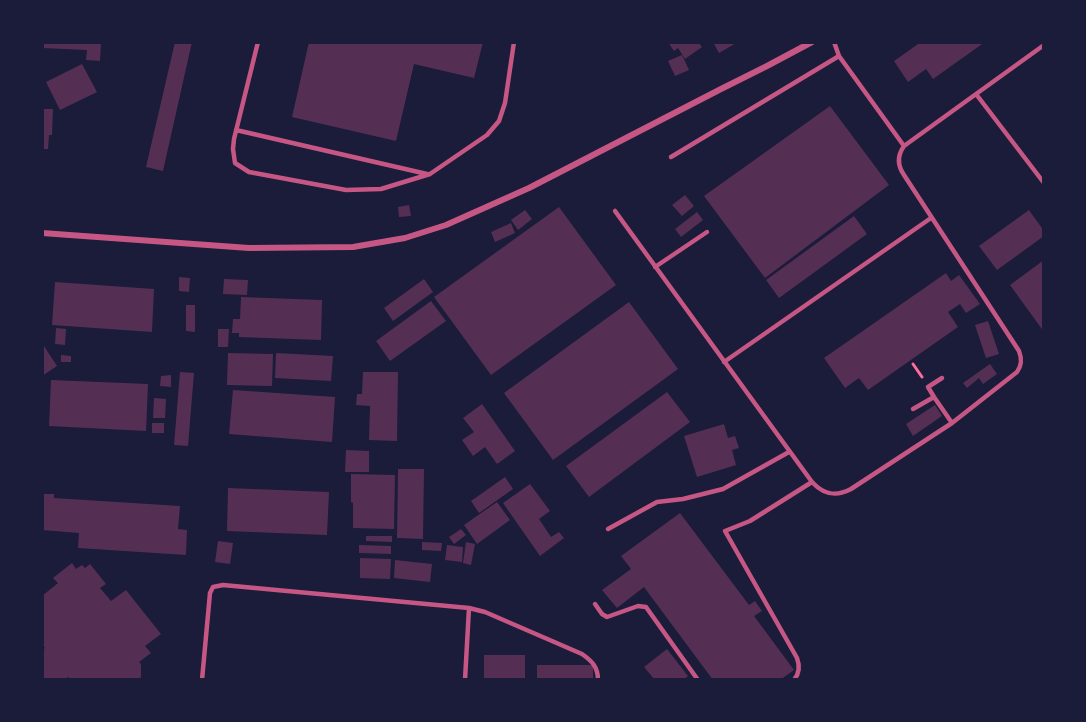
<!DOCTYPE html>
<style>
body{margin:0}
#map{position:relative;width:1086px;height:722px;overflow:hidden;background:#1b1b3a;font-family:"Sofia Sans Condensed",sans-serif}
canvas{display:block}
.frame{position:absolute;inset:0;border:44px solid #1b1b3a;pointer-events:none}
</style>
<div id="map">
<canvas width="1086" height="722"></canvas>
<div class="frame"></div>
</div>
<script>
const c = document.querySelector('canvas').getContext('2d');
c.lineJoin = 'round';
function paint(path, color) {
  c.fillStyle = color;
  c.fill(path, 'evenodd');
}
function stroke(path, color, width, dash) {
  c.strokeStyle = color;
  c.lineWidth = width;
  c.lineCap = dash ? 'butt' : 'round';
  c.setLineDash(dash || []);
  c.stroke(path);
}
const building = new Path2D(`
 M42,42H101L100,61L86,60L87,50L42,48Z
 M175,42H192L163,171L146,167Z
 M309,42H483L474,78L414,64L396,141L292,117Z
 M668,42H698L702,47L685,59L678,48L674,51Z
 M713,42H738L719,53Z
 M921,42H985L933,79L926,69L908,82L894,61Z
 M682,55L689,70L675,76L668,61Z
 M82,64L97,92L60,110L46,82Z
 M830,106L889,185L765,278L704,196Z
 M42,109H53L52,135H49L48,149H42Z
 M685,195L694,206L682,216L672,205Z
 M409,205L411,216L399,217L398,207Z
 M559,207L616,285L491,375L434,297Z
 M525,210L532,219L518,230L511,220Z
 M1029,210L1044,231V236L997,270L979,246Z
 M697,212L703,220L681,237L675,229Z
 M854,216L867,234L779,298L766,280Z
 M511,223L515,233L495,242L491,232Z
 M1044,260V332L1010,285Z
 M946,273L951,281L959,275L980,304L966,313L960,304L948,312L958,327L868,390L859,378L845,388L824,358Z
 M179,277L190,278L189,292L179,291Z
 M224,279L248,280L247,295L223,294Z
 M424,279L433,292L393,321L384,308Z
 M55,282L154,289L152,332L52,325Z
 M241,297L322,300L321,340L239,337V333H232L233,319H240Z
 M431,301L446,321L390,361L376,341Z
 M629,302L678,369L553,460L504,393Z
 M186,305H195V332L186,331Z
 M988,321L999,354L986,358L975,325Z
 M56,328L66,329L65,345L55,344Z
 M218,329H229L228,347H218Z
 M42,343L57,366L42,376Z
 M228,353L273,354L272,386L227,385Z
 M276,353L333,356L331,381L275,378Z
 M61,355L71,356V362H61Z
 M990,364L997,374L983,384L979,378L967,388L963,383Z
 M180,372L194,373L188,446L174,445Z
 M363,372H398L397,441L369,440L370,406L356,405L357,394H362Z
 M171,375V387L160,386L161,376Z
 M51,380L148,384L146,431L49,426Z
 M233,390L335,397L332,442L229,434Z
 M667,392L690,422L589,497L566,466Z
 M154,398L166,399L165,418H153Z
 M482,404L515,451L497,464L485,447L473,456L462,440L474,432L463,418Z
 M935,405L942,416L913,436L906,424Z
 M152,423H164V433H152Z
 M724,424L728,438L735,436L739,448L732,450L736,465L697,477L684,436Z
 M346,450L369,451V472H345Z
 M398,469H424L423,539L397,538Z
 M351,474L395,475L394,529L353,528V503L351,502Z
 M505,477L513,489L479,513L471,501Z
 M530,484L550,511L539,519L551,537L559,532L564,538L540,556L503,503Z
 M228,488L329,492L327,535L227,531Z
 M42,494H54V498L180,506L178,529L187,530L186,555L78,548L79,533L42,530Z
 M497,502L510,520L477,544L464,525Z
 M680,513L749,605L755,601L762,611L754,616L794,670L780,680H713L644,587L617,608L602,590L631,569L621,556Z
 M461,529L466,535L454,544L449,537Z
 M366,536H392V542L366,541Z
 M218,541L233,543L230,564L215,562Z
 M422,542L442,543L441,551L422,550Z
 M466,542L475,544L471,565L463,563Z
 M359,545L391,546V554L359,553Z
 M447,545L463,547L462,562L445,560Z
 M360,558L391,559L390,579L360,578Z
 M395,560L432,564L430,582L394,578Z
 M72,563L76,569L82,565L85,568L90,564L106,584L100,588L111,601L126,590L161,634L145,646L151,653L139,662L141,664V677L138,680H71L68,677L64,680H46L42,675V650L45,648L42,644V596L58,583L53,578Z
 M667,649L688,676L683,680H655L644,667Z
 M484,655H525V680H484Z
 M537,665H593V680H537Z`);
const path = new Path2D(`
 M913,364L922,377`);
const service = new Path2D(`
 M258,42L234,139L233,149L235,163L249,172L346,190L381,189L430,174L487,135L499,121L505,103L514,42
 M834,42L839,56L904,146
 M976,94L1044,183
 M236,130L427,174
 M671,157L839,56
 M615,211L812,482C824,495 836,497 851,489L952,423L1017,372C1022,365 1022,359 1019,351L904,175C897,165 897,156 904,146L1044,45
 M655,267L707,232
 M724,362L931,218
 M934,397L952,423
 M913,409L934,397L928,387L942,378
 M608,529L657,502L683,499L723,489L789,452
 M595,604L602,614L607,617L638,606L646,607L698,680
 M202,680L210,593L213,587L223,585L469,608L485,612L582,654C592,661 598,667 598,680
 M465,680L469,608
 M794,680C799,674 800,666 797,658L725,531L750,521L812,482`);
const minor = new Path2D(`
 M42,233L249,248L353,247L405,238L446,225L529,188L721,89L767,66L812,42`);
paint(building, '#542f53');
stroke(path, '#ff6b9d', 3);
stroke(service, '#c65784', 4.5);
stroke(minor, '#c65784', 6);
</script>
